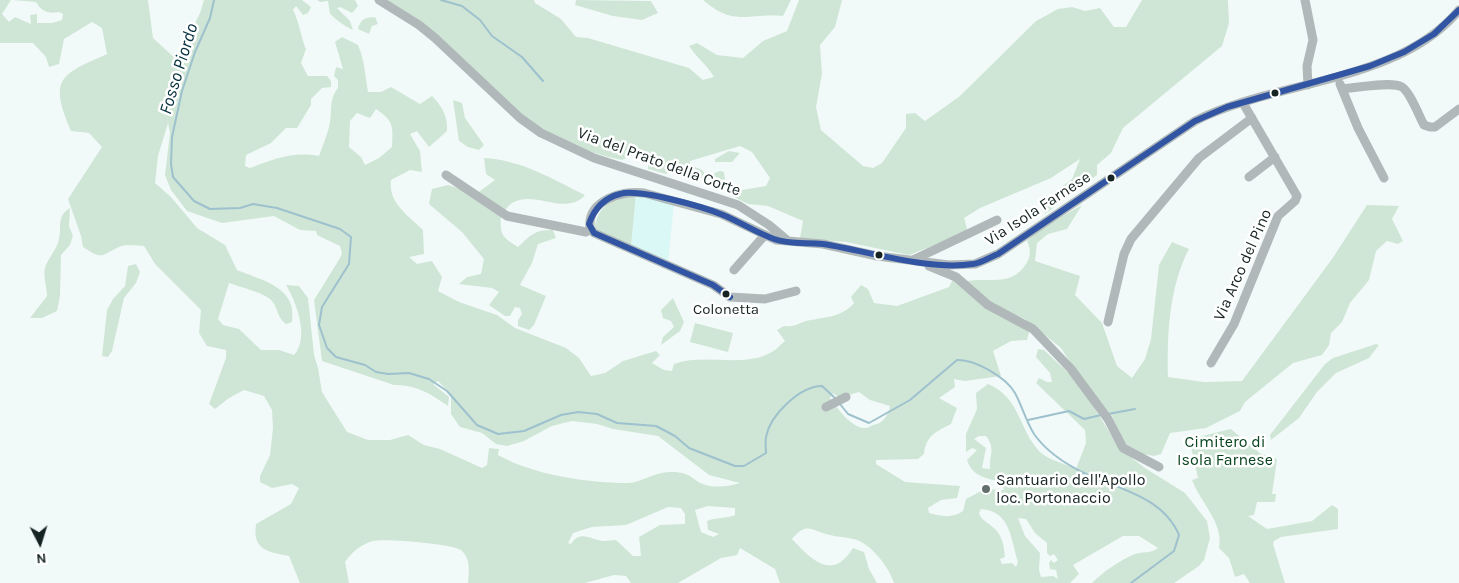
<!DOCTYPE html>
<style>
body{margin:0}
#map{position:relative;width:1459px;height:583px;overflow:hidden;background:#f2faf9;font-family:Karla,sans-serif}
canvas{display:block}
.north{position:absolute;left:15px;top:518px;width:50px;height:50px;-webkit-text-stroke:4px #fff;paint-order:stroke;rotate:175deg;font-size:14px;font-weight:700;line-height:20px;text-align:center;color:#152422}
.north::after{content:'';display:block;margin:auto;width:18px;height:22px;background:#152422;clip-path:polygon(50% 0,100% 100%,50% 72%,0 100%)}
</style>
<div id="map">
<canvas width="1459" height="583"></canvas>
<div class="north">N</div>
</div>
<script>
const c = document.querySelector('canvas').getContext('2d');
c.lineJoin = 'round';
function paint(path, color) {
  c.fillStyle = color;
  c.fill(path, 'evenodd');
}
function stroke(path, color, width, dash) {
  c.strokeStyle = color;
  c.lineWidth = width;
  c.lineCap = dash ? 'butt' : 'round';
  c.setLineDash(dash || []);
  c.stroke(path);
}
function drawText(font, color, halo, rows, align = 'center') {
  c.font = font + ' Karla,sans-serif';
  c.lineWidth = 5;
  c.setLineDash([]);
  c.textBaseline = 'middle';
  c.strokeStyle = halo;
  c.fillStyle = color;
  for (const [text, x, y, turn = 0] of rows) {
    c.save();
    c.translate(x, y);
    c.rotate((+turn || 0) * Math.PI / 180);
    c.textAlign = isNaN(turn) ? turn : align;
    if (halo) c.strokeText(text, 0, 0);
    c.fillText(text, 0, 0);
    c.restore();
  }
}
const built = new Path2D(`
 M636,194L674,204L668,262L631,246Z`);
const green = new Path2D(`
 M0,0H11L2,14L9,22L15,17L31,24L30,15L37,14V23H52L62,20L63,14L59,12C48,14 42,12 36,2L12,0H148L153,38L177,60L200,13L204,0H302L311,7L308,13L303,15L296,6L293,10C297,15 302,40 306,49L301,63L308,76H327L331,81V87L322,88L311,99V105L297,128H286L271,143L246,155L245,166L250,168C273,159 294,151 319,156C323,145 328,133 330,122C332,109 329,99 338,88V80L334,76L336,67L343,69L335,42L342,37L358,45C365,61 365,75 368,92H381L391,87L420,104L432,96C442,106 448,117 447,131L429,147L417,131L410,134L420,151L422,172L410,170L391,180C388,203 408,215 423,230L424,254L409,257L417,264L432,261L442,277L438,291L459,302L497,315L515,328L566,348L579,358L591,376L605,373L623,361L656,351L660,355L652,363L664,370L672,371L674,364C705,353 741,368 770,353C775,351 780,345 785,341L777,330L784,326C796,327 796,324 806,321C824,317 841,318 854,303L851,297L861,285L868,289L874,303L897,306L949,287L953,279L982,305L1025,329L1029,332L1027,340L1011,341L993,351L1001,376L965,381L954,379L955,387L939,398L957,408L951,424C935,432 926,436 924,454L918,459L876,460V464L905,482L960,486L957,498L941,500L928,508L929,513C942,516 951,519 963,511L966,499L985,489L1004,490L1001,482C985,478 972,476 967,460L977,450L972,448L966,452V434L977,409L976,393L988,384C1021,398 1018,429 1040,452C1047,459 1065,464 1076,469L1086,443L1085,430L1036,383L1039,378L1047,382H1052L1050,373L1036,357L1038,349L1044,350L1078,382L1120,449L1145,468L1185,493L1207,521L1210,538L1204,560L1199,566L1174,583H1092C1103,572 1120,560 1135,554C1143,551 1151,554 1158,548L1139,536H1123L1073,565L1079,574L1070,583H894C889,567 870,542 853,539C845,537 837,537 830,535C811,531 807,521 792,539C811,559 832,582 853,548L864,552L869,569L877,583H780L775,569L740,548L737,555L721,558L678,583H631L626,576L614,575L585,583H468C469,571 471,559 461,550C453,544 383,538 373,541C360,545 353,551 345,562L349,583H300L289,556C268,552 252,550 256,524L291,504L299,488L292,484L272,488L260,482V476L270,455L273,428L272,410L264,396L244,390L229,398L215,409L209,404L226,358V350L207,346L199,333L201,310L155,264L144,246C136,246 126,244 119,247C100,256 103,260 83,247L81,236L68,199L102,147L89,133L71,131C49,79 59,75 107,54L102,28L92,22L64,39L59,64L49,67L46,57L33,43H0ZM376,109C394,121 393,127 392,147L379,158L365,165L361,157L349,147L350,121L357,113L370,118ZM168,123L170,133L165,175L171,190L187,211L222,223L274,216L300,230L316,231L317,235L340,246L342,253L340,258L314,300L322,361L394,385C415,384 431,394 448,406L449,397L433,384L438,381L451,394V414L460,427L482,433L496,444L507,446L524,441L552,426L572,421L597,424L613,429L658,436L709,475L740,483C731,486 716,488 706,485C693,482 693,472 672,472C655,471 641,483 628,483C589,483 533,475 498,455L499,449L489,448L487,465L482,468L440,449L424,445L408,435L390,440H368L347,432L322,392L318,368L314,355L308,298L299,286L286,285C296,301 310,338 294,355L279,350H261L239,329L223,325L218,319L229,283C240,287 265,293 272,301C278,308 277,318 286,324L292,322C298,287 261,280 237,270L225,245L197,228L171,197L155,183L158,156ZM859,392L870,400L890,406C889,413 884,422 877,424C873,424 869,428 866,428C852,429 837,408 830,398L833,393L840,398ZM979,436H986C996,449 989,455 990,469L982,468L986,448L974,439ZM708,506L735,508V515C726,519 716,517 707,521L708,530L719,534L713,537L701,532L695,510ZM668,507L681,508L685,514V524L660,525L639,537L641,556H633L616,540C612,540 608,541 604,541C591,540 580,529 571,544L568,543L573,533L592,527L626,525ZM981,509C1011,512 1010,537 1018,562L1016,567L1012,563L1002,564L1000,559L1005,557C1004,547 1003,538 996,530C991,524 981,521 979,513ZM1018,518L1026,519L1035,533L1047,543V553L1050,556L1054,554L1058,560L1054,563L1051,560L1049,563L1050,569L1056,570L1058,579L1053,576L1041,577L1039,570L1040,553L1025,536Z
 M317,0H355L358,6L352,13L340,7L337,8L350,21L353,30C344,26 338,21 330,14L328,1L320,2Z
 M387,0H534L535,3L561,19L576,37L588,38L689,68L703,80L714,77C707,65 697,58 689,46L697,43L717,55L743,58L763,41L787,31L799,0H842L835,27L820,45L822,74L816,107L821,130L863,166L873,168L882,163L906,128V114L915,113L925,121L960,96L1036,21L1058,9L1072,7L1085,11L1100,8L1114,27H1126L1142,0H1228L1229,23L1222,46L1123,128L1111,153L1097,165V175L1045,214L1040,203L1072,179L1080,159L1051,178L980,208L964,218L968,232L909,255L846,242L800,238L803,221L768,206L748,204L732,196L736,191L766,186L770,178L752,152L740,146L690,161V165L702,170L705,174L697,183L691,177L671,172L666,174L648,169V161L642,153L631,156L622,160C592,154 553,140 528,122C515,112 503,99 492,88C458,56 426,24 387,0Z
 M576,0L651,1L658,13L642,20L613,16L575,5Z
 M703,0H791L783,16C747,13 734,27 703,0Z
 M375,17L378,24L372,26L369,34L358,29C361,18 365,18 375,17Z
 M453,100L462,103L465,118L484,145L479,150L468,147L459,141Z
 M729,151L740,153L732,162H715V159Z
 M484,158C522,160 552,179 585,195C566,217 534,189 512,203C508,206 504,211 501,215C500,235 501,236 518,247C530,235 536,229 553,230L556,238L538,244L532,263L520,285L546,296L534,325L529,330L518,326V320L522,314L520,308L515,307L510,316H505L489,305L499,292L492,288L459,284L467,277L481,274L484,259L462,232L429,204L432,189L448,185L476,194L495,180L486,174Z
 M720,171L724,172L726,187L719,188L708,179L712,174Z
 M636,194L631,246L594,229C599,203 612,200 636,194Z
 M1082,205L1067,229L1048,234L1037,243L1035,261L1080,276L1075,295L1102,323L1117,366L1132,378L1145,359L1151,339L1159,265L1172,242L1189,249C1169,287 1167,335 1168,377L1204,382L1242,381L1332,259L1367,205L1399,206L1392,219L1403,241L1398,244L1387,241L1376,251L1369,280L1350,303L1342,322L1331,333L1329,345L1322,355L1293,363L1245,402L1240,411L1206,428L1170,433L1161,454L1154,456L1143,454L1125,446L1112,416L1081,379L1061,348L1025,319L991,303L967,281C991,277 1011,287 1026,264C1031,257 1031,249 1027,241L1039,229Z
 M70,208L69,226L73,236L70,245L61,255L60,296L57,311L42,318H30L47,296C47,288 43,276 45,268C47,259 57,250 59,239C62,227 56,216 70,208Z
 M136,264L140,272L136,283L124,298L112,351L108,357L102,356L107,310L113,299L125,286L128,266Z
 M673,298L684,322L680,331L661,345L663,337L674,327L671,321L663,318L661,310Z
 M695,323L733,333L728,352L690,342Z
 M1376,344L1379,345L1369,358L1336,373L1317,392L1299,418L1271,440L1270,435L1325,364L1333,358Z
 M1231,429L1261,454L1277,459L1272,494H1276L1275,502H1257L1254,515L1248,516L1267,529L1312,521L1332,505L1338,509V529L1281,537L1274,541L1273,544L1285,583H1250L1244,574L1235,577L1229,558L1219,548C1224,523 1200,502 1192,480L1198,478L1189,439Z`);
const stream = new Path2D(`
 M214,0L210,18L195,52L182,91L172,137L171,164L173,177L194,201L210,209L240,208L253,204L277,208L340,229L351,237L349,264L322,307L319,325L327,348L336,357L365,365L376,372L388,374L409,373L429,379L447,391L477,425L498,434L524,431L561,415L578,412L597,414L617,423L656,426L675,436L689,448L735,466H744L766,453C766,448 765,442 766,437C770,415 800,386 822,386L835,398
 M441,0L462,6L480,20L492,36L522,57L543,81
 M840,404L848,414L869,423L910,400L957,360C974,359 1006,377 1015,393C1022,406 1026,421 1034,434C1046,451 1067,465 1086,474C1119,489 1163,497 1179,535L1174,551L1131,583
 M1108,414L1135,409
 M1028,420L1069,411L1084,419L1101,415`);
const minor = new Path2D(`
 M379,0L419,25L435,38L520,118L541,133L594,158L738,205L769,225L788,241
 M1305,0L1313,40L1307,66L1308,85
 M1340,84L1358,128L1384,178
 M1342,89C1355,88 1392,81 1402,87C1410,92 1419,116 1424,125L1430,127H1435L1459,109
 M446,175L507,216L586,232
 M1249,177L1275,157
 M913,260L997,220
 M929,266L956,277L988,305L1033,329L1071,369L1108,419L1123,448L1159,467
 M734,270L764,236
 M796,291L765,299L730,297L713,285L594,233L590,228C587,200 623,190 644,193L721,214L776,240L823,244L877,256L949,265L975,264L998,254L1195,121C1275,80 1399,83 1459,10
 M1108,322L1124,254L1131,239L1199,158L1252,118
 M1211,363L1234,324L1278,216L1295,201L1297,196L1243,103
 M826,407L846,397`);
const bus1 = new Path2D(`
 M730,297L713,285L594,233L589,224C594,209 604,198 620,194C638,188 704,207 723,215C740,222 757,233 774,239C789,245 808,242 823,244C868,251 928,271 973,264C982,263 990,257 998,254L1195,121L1227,107L1370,66L1404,52L1434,34L1459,10`);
const markers = [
 [1275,93,4.5,"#152422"],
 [1111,178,4.5,"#152422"],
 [879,255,4.5,"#152422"],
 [726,294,4.5,"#152422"],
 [986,489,5,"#626f6d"]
];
const busNames = [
 ["Colonetta",726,310]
];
const streetNames = [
 ["Via del Prato della Corte",659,162,20],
 ["Via Isola Farnese",1038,209,-33],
 ["Via Arco del Pino",1243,265,-66]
];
const parkNames = [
 ["Cimitero di",1225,442],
 ["Isola Farnese",1225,460]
];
const poiNames = [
 ["Santuario dell'Apollo",996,480],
 ["loc. Portonaccio",996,498]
];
const waterNames = [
 ["Fosso Piordo",179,69,-73]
];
paint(built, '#daf9f6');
paint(green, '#cfe6d6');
stroke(stream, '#9ec1ce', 2);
stroke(minor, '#b0b8b9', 9);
stroke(bus1, '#3155a3', 6);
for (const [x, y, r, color] of markers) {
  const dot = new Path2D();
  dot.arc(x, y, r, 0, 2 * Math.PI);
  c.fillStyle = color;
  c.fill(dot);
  stroke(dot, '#fff', 2);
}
drawText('15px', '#152422', '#fff', busNames);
drawText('16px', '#152422', '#fff', streetNames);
drawText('16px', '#08441e', '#fff', parkNames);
drawText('16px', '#152422', '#fff', poiNames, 'left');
drawText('italic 18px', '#05303e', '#fff', waterNames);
</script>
